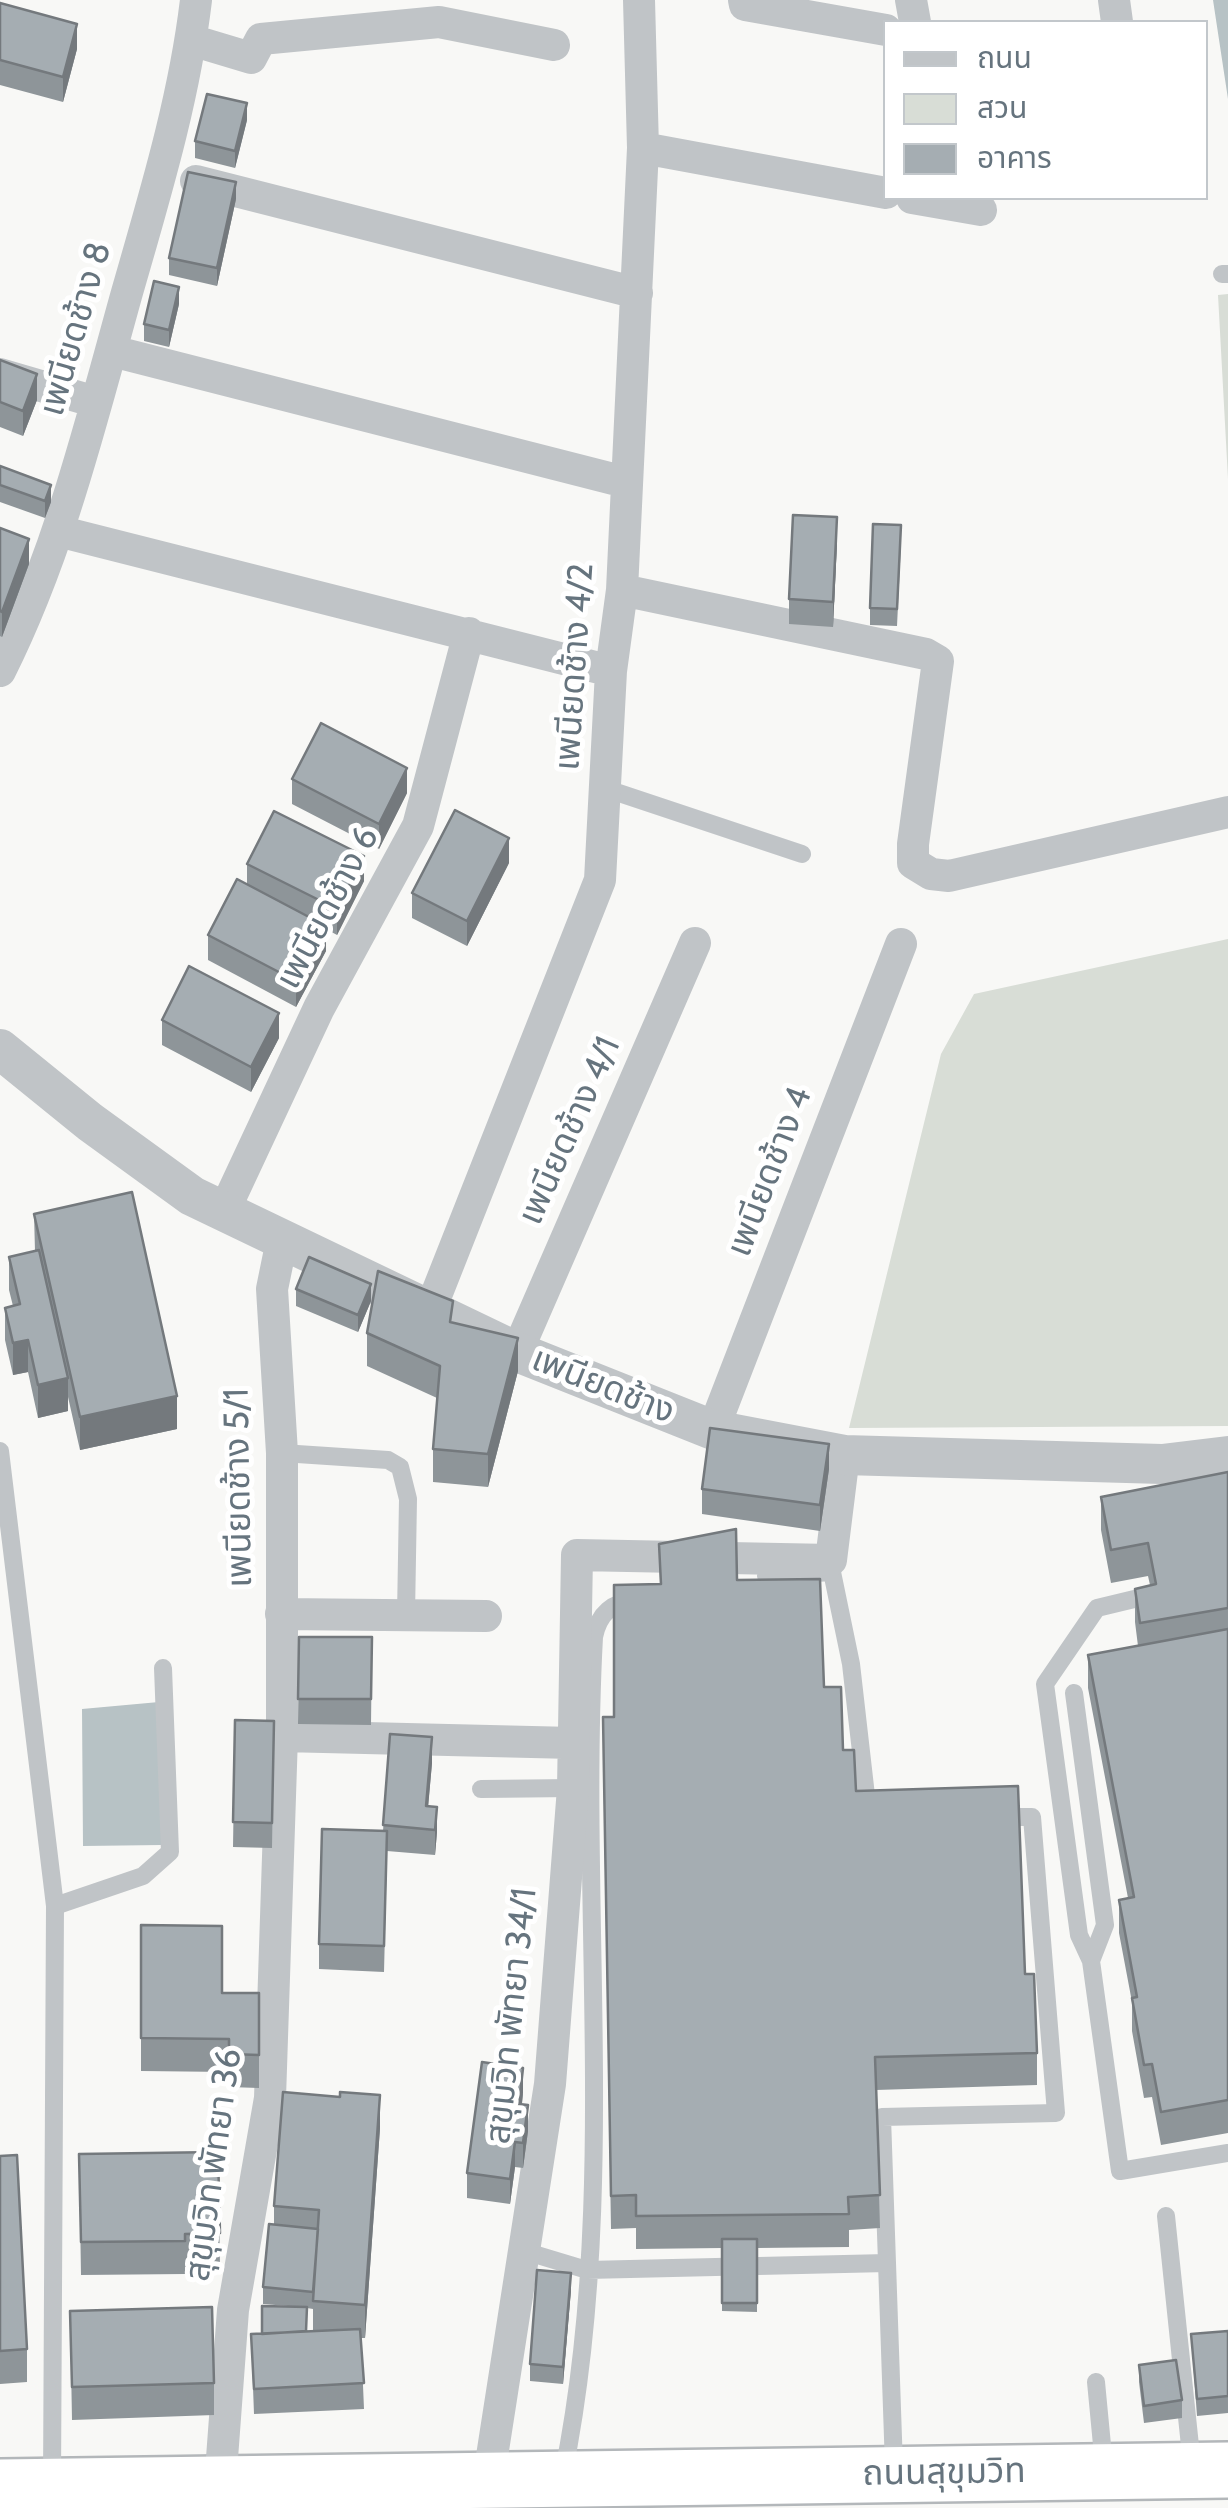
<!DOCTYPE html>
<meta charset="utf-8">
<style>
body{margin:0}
#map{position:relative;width:1228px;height:2508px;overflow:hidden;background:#f8f8f6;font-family:Cabin,"Noto Sans Thai",sans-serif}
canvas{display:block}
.legend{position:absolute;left:883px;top:20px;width:325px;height:180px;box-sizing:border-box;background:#fff;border:2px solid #c2c7cb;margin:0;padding:12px 18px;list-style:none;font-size:30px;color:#66747e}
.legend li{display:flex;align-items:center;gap:20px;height:50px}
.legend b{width:50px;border:2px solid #c2c7cb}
</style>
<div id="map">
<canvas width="1228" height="2508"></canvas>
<ul class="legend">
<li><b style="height:12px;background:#c0c4c7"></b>ถนน</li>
<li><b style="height:28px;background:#d8ddd6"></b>สวน</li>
<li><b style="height:28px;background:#a5adb2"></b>อาคาร</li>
</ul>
</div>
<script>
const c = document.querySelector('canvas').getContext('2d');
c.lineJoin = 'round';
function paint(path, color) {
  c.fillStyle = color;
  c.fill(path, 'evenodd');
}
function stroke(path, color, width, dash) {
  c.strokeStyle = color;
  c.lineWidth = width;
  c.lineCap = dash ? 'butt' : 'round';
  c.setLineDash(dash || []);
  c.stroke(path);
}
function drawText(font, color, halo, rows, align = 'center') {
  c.font = font + ' Cabin,"Noto Sans Thai",sans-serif';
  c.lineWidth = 10;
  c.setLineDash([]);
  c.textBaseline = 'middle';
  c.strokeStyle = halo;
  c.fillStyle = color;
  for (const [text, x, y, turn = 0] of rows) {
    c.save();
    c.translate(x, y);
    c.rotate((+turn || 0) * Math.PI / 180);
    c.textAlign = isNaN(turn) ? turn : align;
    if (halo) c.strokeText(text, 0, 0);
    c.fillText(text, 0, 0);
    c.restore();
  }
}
const green = new Path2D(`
 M1228,294V479L1218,295Z
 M1228,939V1426L849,1428L941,1054L974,994Z`);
const water = new Path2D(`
 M1213,0H1228V99Z
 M159,1702L162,1845L83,1846L82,1709Z`);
const service = new Path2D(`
 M1222,274H1228
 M607,789L802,854
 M0,1451L55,1906L52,2482
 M282,1453L388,1460L400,1467L408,1499L406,1615
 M766,1576L832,1572L851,1664L868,1813
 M1151,1595L1097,1608L1045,1684L1079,1935L1091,1961L1120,2171L1228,2153
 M1074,1693L1105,1925L1091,1961
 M481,1789L573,1788
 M55,1906L143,1876L170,1852L163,1668
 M1166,2216L1192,2465
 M524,2251L587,2270L887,2263
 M1096,2382L1104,2466
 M894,2467L882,2117L1056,2113L1032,1817H999
 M563,2475C619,2200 579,1916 594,1637C599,1613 612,1602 637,1600`);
const minor = new Path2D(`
 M744,0L745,5L886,30
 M911,0L915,22
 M1114,0L1117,22
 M191,40L251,58L261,39L439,22L554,45
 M643,148L886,193
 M196,181L637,293
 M912,198L981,210
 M112,351L625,482
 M0,374L96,402
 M58,531L611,671
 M622,590L926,654L938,661L913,844V863L931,874L949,876L1228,812
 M0,671C59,553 91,422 126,296C154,198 184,101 196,0
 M225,1209L319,1008L418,826L469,633
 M431,1308L600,880L611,671L622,590L643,148L639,0
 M517,1352L695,943
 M713,1430L901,944
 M281,1614L486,1616
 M282,1736L573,1743
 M488,2482L550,2084L573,1788L577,1555L831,1560L844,1455
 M220,2485L233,2310L270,2098L282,1736V1453L272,1289L282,1240`);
const tertiary = new Path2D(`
 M0,1049L90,1122L192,1196L517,1352L713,1430L844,1455L1162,1464L1228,1456`);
const trunk = new Path2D(`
 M0,2487L1228,2470`);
const wall = new Path2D(`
 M0,3L77,49L63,102L0,85Z
 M247,120L235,168L195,158V141Z
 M236,199L217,286L169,275V258Z
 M179,304L169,347L144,341V324Z
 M0,360L37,400L23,436L0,427Z
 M0,466L51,502L45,518L0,502Z
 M0,528L29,564L2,637L0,636Z
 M837,542L833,627L789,624V599Z
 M901,543L897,626L870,625V608Z
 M292,779L407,793L379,849L292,804Z
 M509,863L467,946L412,918V893Z
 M247,864L364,881L337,935L326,929V951L296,1007L208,960V935L247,885Z
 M162,1020L279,1038L251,1092L162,1045Z
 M34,1214L177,1429L80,1450L68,1397V1411L38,1418L28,1372L13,1375L5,1340V1308L13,1306L9,1290V1257L35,1251Z
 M296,1289L371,1301L358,1332L296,1306Z
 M453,1323L518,1371L488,1487L433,1482V1449L437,1398L367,1366V1333Z
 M829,1469L820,1531L702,1514V1489Z
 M1228,1472V2133L1161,2145L1152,2097L1144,2098L1132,2031V2002L1119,1933V1900L1128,1898L1088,1688V1655L1138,1646L1135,1622V1589L1150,1585L1148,1576L1111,1583L1101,1530V1497Z
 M659,1544L737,1580L824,1687L856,1791L1025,1974L1037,2053V2085L876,2090L880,2228L849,2230V2247L757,2248V2312L722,2311V2248L636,2249V2228L611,2229L603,1750L660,1584Z
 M299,1637H372L371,1725L298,1724Z
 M235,1720L274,1721L272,1848L233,1847Z
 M390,1734L432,1763L428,1806L437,1832L435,1855L387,1851L384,1972L319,1969V1944L383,1831Z
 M141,1925L222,1993H259V2088L229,2087V2072L141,2071Z
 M523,2093L522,2104L528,2131L523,2168L515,2167L510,2204L467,2198V2173Z
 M380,2128L365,2338H361L364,2409L254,2414L251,2334H262L288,2306L263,2304V2287L274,2224V2206ZM313,2305V2331H306L307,2308L313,2309Z
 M218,2152L220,2266L185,2267V2274L81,2275L79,2154Z
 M0,2156L27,2349V2382L0,2384Z
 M571,2290L563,2384L530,2381V2364Z
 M70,2311L214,2383V2415L72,2420Z
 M1228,2331V2413L1197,2416L1191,2334Z
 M1139,2365L1182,2400V2418L1144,2423L1139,2382Z`);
const shadedWall = new Path2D(`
 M77,24V49L63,102V77Z
 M247,103V120L235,168V151Z
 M236,182V199L217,286V268Z
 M179,287V304L169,347V330Z
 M37,374V400L23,436V411Z
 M51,485V502L45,518V501Z
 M837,517V542L833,627V602Z
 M29,539V564L2,637V612Z
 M407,768V793L379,849V824Z
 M509,838V863L467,946V921Z
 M364,856V881L337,935V909Z
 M326,926V951L296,1007V981Z
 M279,1013V1038L251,1092V1067Z
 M371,1284V1301L358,1332V1315Z
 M518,1338V1371L488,1487V1454Z
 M28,1340V1372L13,1375V1343Z
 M68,1378V1411L38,1418V1385Z
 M177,1396V1429L80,1450V1417Z
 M829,1444V1469L820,1531V1505Z
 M432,1737V1763L426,1831V1806Z
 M437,1807V1832L435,1855V1830Z
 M523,2068V2093L519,2129V2104Z
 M380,2095V2128L365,2338V2305Z
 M528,2105V2131L523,2168V2143Z
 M515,2142V2167L510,2204V2179Z
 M571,2273V2290L563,2384V2367Z`);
const building = new Path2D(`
 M0,3L77,24L63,77L0,60Z
 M207,94L247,103L235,151L195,141Z
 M188,172L236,182L217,268L169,258Z
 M154,281L179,287L169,330L144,324Z
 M0,360L37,374L23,411L0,402Z
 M0,466L51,485L45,501L0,485Z
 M793,515L837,517L833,602L789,599Z
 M873,524L901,525L897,609L870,608Z
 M0,528L29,539L2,612L0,611Z
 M321,723L407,768L379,824L292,779Z
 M455,810L509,838L467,921L412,893Z
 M274,811L364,856L337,909L247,864Z
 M237,879L326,926L296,981L208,935Z
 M189,966L279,1013L251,1067L162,1020Z
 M132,1192L177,1396L80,1417L34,1214Z
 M39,1250L68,1378L38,1385L28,1340L13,1343L5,1308L20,1304L9,1257Z
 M309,1257L371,1284L358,1315L296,1289Z
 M378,1271L453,1301L450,1322L518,1338L488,1454L433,1449L440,1366L367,1333Z
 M710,1428L829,1444L820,1505L702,1489Z
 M1228,1472V1608L1140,1623L1135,1589L1156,1584L1148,1543L1111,1550L1101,1497Z
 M736,1529L737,1580L820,1579L824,1687H841L843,1750H854L856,1791L1018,1786L1025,1974H1034L1037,2053L875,2057L880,2195L848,2197L849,2214L636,2216V2195L611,2196L603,1717H614V1585L661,1584L659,1544Z
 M1228,1629V2100L1161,2112L1152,2064L1144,2065L1132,1998L1137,1997L1119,1900L1134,1897L1088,1655Z
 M299,1637H372L371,1699H298Z
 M235,1720L274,1721L272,1823L233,1822Z
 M390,1734L432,1737L426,1806L437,1807L435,1830L383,1825Z
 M322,1829L387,1831L384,1946L319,1944Z
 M141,1925L222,1926V1993H259V2055L229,2054V2039L141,2038Z
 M482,2062L523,2068L519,2104L528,2105L523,2143L515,2142L510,2179L467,2173Z
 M283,2092L340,2097V2092L380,2095L365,2305L313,2301L319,2210L274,2206Z
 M218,2152L220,2233L185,2234V2241L81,2242L79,2154Z
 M17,2155L27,2349L0,2351V2156Z
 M269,2224L318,2229L313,2292L263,2287Z
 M722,2239H757V2303H722Z
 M537,2270L571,2273L563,2367L530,2364Z
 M262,2306L307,2307L306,2331L262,2334Z
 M212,2307L214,2383L72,2387L70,2311Z
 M360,2329L364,2383L254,2389L251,2334Z
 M1228,2331V2396L1197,2399L1191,2334Z
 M1176,2360L1182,2400L1144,2406L1139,2365Z`);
const streetNames = [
 ["เพนียดช้าง 8",76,329,-74],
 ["เพนียดช้าง 4/2",575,667,-86],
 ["เพนียดช้าง 6",328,908,-62],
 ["เพนียดช้าง 4/1",570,1131,-66],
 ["เพนียดช้าง 4",770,1172,-69],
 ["เพนียดช้าง",603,1386,22],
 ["เพนียดช้าง 5/1",239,1488,-91],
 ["สุขุมวิท พัทยา 34/1",512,2016,-84],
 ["สุขุมวิท พัทยา 36",214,2165,-82],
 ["ถนนสุขุมวิท",944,2473,-1]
];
paint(green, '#d8ddd6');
paint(water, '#b7c2c5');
stroke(trunk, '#b3b7ba', 60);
stroke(service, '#c0c4c7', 18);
stroke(minor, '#c0c4c7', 32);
stroke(tertiary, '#c0c4c7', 40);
stroke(trunk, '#fff', 55);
paint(wall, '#8e9599');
paint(shadedWall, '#74797d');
paint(building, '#a5adb2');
stroke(building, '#74797d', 2.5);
drawText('35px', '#66747e', '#fff', streetNames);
</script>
